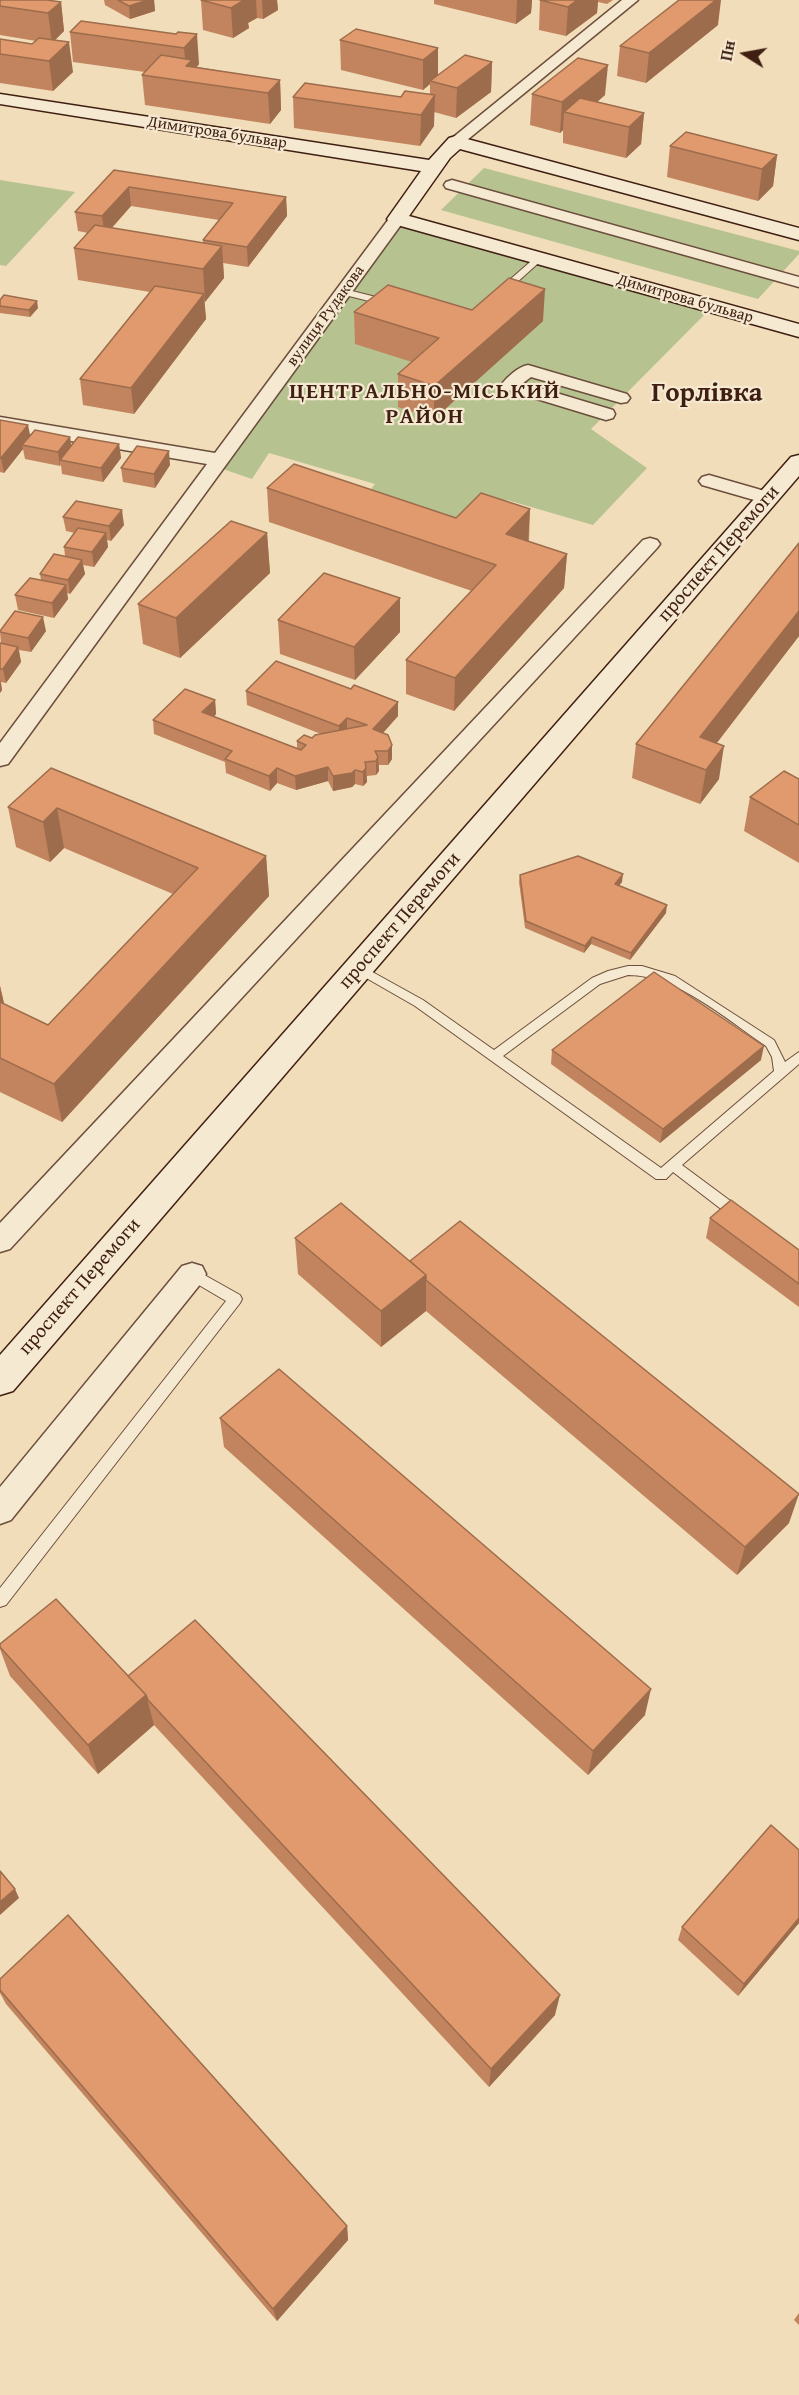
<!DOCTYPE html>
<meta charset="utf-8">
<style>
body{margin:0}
#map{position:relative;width:799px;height:2395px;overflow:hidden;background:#f1ddb9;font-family:"Gentium Book Plus",serif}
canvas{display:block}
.north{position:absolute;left:715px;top:24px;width:60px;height:60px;-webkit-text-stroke:4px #f6e9d2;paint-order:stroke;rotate:281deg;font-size:16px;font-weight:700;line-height:24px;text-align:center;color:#3f1f12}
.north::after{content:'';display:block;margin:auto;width:21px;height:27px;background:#3f1f12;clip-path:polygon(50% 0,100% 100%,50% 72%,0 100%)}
</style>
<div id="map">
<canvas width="799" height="2395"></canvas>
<div class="north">Пн</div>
</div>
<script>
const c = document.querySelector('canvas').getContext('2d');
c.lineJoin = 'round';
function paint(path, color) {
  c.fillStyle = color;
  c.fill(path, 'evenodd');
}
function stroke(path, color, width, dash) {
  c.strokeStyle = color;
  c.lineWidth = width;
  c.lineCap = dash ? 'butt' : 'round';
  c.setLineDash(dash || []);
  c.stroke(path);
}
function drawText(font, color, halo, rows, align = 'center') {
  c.font = font + ' "Gentium Book Plus",serif';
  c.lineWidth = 4.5;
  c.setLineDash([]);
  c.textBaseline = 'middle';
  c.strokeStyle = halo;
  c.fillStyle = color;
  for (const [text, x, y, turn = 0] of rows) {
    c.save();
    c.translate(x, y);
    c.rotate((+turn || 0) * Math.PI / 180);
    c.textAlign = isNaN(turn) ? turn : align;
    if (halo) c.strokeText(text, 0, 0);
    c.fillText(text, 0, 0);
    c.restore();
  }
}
const green = new Path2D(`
 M484,168L799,251V254L758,299L441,210Z
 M0,180L75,192L6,266L0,265Z
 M391,220L708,311L591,429L647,468L593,525L507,500L463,540L362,501L375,484L269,453L252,479L211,465Z`);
const lane = new Path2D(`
 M537,256L544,258L504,294H498V290Z
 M344,289L392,301L393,303L389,306L341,294V290Z
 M358,964L423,1000L494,1050L592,978L608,971L628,966H642L675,976L774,1040L785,1062L799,1052V1064L682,1165L744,1211L746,1215L744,1219H734L673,1172L666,1179H656L415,1006L354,971L352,968L354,965ZM628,975C677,975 726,1019 766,1046L772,1057L774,1071L661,1168L503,1056L600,984Z
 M192,1268L240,1295L242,1299L240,1303L6,1605L0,1607V1588L226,1301L187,1278L185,1274L187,1270Z`);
const street = new Path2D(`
 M622,0H638L461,145H451L448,142L451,139Z
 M452,180L799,277V287L446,188L444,185L446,182Z
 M397,214L403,216L405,219L403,222L8,764L0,766V743L207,464L0,429V417L215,453L391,216Z
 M528,365L627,394L630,398L627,402L621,403L531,377L523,383L613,410L615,414L613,418L606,420L504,389L501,385C507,377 518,367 528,365Z
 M709,475L775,494L778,498L775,502L768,504L702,485L699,481L702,477Z
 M650,538L657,540L660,544L657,548L10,1249L0,1252V1223L643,540Z
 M192,1263L202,1266L206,1274L202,1282L11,1520L0,1524V1487L182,1266Z`);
const secondary = new Path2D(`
 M0,94L429,160L449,138L456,136L799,228V240L460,149L450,158L409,216L799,324V337L390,223L387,219L421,171L0,104Z
 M799,455V476L13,1391L0,1395V1355L791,457Z`);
const wall = new Path2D(`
 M0,0L61,2L64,31L55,40L73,72L53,91L0,83V39L32,44L36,41L0,35Z
 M104,0H154L155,11L130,19L105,5Z
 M201,0H277L278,10L263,19L257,18L248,23L249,28L233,38L203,30Z
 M434,0H532L531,13L516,24L434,4Z
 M540,0H613L607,4L598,2L597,13L566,36L539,30Z
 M718,25L646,83L617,76L620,46Z
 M70,32L176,34L199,64L197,67L280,80L281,110L270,124L145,105L142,75L145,72L73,62Z
 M340,40L438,48V75L492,62L491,92L456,118L434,112V126L420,146L294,128L293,97H401L430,95V84L423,90L341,70Z
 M532,94L605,95L597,102L644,113L641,144L626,158L563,143V130L560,133L530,125Z
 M670,146L777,155L773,186L758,201L667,177Z
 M114,170L286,197L287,216L248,267L223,263L224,278L205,302L204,301L206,319L134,414L83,405L80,379L150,292L78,280L74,248L88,233L78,231L75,212ZM131,206L219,220L203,240V243L112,228Z
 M0,300L38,308L30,317L0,313Z
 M472,310L543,321L434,419L398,407V374L412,362L355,344L354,312Z
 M0,420L30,436L70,437L71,446L119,444L121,458L103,482L62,474L61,465L60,466L25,459L23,449L4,473L0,472Z
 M170,465L155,488L123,482L121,468Z
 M267,488L456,518L530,509L529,542L567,554L564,588L454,711L406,694V660L472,591L269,522Z
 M63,517L124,525L111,541L107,540L108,547L94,567L83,565L85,574L70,594L67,593L68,599L54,618L18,610L15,595L41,580L40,574L65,556L64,547L75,533L66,531Z
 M267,533L270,573L180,658L143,644L138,604Z
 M799,543V636L717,743L719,779L700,804L632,778L636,744Z
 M278,620L400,632L355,680L280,654Z
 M0,631H46L31,652L19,650L21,662L6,683L1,682L2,690L0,693V643L1,644Z
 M246,691L398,716L383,733L392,759L388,765H379V771L376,775L367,776V782L363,786L355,784L352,787L333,791L328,781L296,790L277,783L270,791L226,773L225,762L154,734L153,720L215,700L216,714L214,717L297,749V741L312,738L321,734L247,705Z
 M51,768L266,856L269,896L62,1122L0,1092V986L4,1004L48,1025L173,894L64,848L50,862L16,847L8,807Z
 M799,779V863L744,831L750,797Z
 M520,875L622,882L619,886L666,913L630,960L591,944L584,953L525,928L519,882Z
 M552,1050L761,1060L660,1143L551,1064Z
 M710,1218L799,1250V1307L706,1238Z
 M295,1238L410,1261L789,1523L737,1575L426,1311L381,1347L298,1274Z
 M220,1418L645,1715L588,1775L224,1447Z
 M0,1644L128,1676L555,2015L489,2087L154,1725L98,1774L10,1676L0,1649Z
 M799,1850V1923L738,1996L678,1940L682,1927Z
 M0,1979L347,2226L348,2240L277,2321L6,2004L0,1993Z
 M799,2313V2325L794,2320Z`);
const shadedWall = new Path2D(`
 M148,0H154L155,11L130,19L129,6Z
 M241,0H256L257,18L248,23L249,28L233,38L231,8Z
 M262,0H277L278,10L263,19Z
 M517,0H532L531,13L516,24Z
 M577,0H598L597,13L566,36L568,7Z
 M715,0H721L718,25L646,83L649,53Z
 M61,2L64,31L52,43L48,13Z
 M197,34L199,64L187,78L184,48Z
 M69,42L73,72L53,91L49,61Z
 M438,48V78L430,81V84L423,90V60Z
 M492,62L491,92L456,118L457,88Z
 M608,65L605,95L581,116L564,112L563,130L560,133L562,102Z
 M280,80L281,110L270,124L268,93Z
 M435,95L434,126L420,146L421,115Z
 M644,113L641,144L626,158L629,127Z
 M777,155L773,186L758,201L762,169Z
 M129,187L131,206L105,235L102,216Z
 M286,197L287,216L248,267L247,247Z
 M222,246L224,278L205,302L203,269Z
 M545,289L543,321L434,419V386Z
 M204,294L206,319L134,414L131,388Z
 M37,301L38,308L30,317L29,310Z
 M28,425L31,439L22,445L23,449L4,473L1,458Z
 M70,437L72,451L60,460V466L58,452Z
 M119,444L121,458L103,482L101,468Z
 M169,451L170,465L155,488L154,474Z
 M530,509L528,542L506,534Z
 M122,510L124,525L111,541L109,526Z
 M106,533L108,547L94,567L92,552Z
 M267,533L270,573L180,658L176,618Z
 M567,554L564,588L454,711L455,678Z
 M82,560L85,574L70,594L68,580Z
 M66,585L68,599L54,618L52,603Z
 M400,598V632L355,680L354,647Z
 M799,611V636L698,767L700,737Z
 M43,617L46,631L31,652L28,638Z
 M18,647L21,662L6,683L3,669Z
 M0,679L2,690L0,693Z
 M215,700L216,714L204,727L202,712Z
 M398,702V716L373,744V729Z
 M347,718V732L339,741V726Z
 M392,745V759L388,765V751Z
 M724,746L719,779L700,804L706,770Z
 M378,757L379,771L376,775V761Z
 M328,767V781L296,790L295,776Z
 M277,768V783L270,791L269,776Z
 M366,768L367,782L363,786V772Z
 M355,770V784L352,787L333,791V776Z
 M57,808L64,848L50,862L43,822Z
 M266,856L269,896L62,1122L54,1084Z
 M623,874L622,882L614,891L615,884Z
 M667,905L666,913L630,960L631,953Z
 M592,937L591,944L584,953L585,946Z
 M0,986L7,1016L0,1023Z
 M764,1046L761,1060L660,1143L663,1129Z
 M426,1275V1311L381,1347V1311Z
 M799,1494L789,1523L737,1575L745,1547Z
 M651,1689L645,1715L588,1775L593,1751Z
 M146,1695L154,1725L98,1774L88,1745Z
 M15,1889L19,1898L0,1915V1902Z
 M799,1918V1923L738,1996L744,1984Z
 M560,1995L555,2015L489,2087L491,2069Z
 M347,2226L348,2240L277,2321L273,2309Z`);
const building = new Path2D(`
 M0,0H47L61,2L48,13L0,6Z
 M118,0H148L129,6Z
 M201,0H244L231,8Z
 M540,0H577L568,7Z
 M679,0H716L649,53L620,46Z
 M81,21L176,34L178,32L197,34L184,48L70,32Z
 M356,29L438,48L423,60L340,40Z
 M39,38L69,42L49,61L0,54V39L32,44Z
 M161,55L192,60L186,66L280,80L268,93L142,75Z
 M465,55L492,62L457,88L430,81Z
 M578,58L608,65L562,102L532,94Z
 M305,83L401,97L405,91L435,95L421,115L293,97Z
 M580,98L644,113L629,127L564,112Z
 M686,132L777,155L762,169L670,146Z
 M114,170L286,197L247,247L203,240L233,203L129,187L102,216L75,212Z
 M95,225L222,246L203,269L74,248Z
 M509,278L545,289L434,386L398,374L439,338L354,312L388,285L472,310Z
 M155,286L204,294L131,388L80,379Z
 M4,295L37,301L29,310L0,306V300Z
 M0,420L28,425L1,458H0Z
 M35,430L70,437L58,452L22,445Z
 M78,437L119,444L101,468L60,460Z
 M137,446L169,451L154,474L121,468Z
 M294,464L456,518L481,493L530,509L506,534L567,554L455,678L406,660L496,565L267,488Z
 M76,501L122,510L109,526L63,517Z
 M231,521L267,533L176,618L138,604Z
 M78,528L106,533L92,552L64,547Z
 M799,543V611L700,737L724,746L706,770L636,744Z
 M54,554L82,560L68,580L40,574Z
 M324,573L400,598L354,647L278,620Z
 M30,578L66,585L52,603L15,595Z
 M15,611L43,617L28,638L0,632V631Z
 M0,643L18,647L3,669H0Z
 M276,661L351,689L354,685L398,702L373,729L388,735L392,745L388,751H375L378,757L376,761L365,762L366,768L363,772L355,770L352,773L333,776L328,767L295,776L277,768L269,776L225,759L232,751L153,720L185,689L215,700L202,712L301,750L306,745L297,741L304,735L312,738L315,735L367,725L347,718L339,726L246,691Z
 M51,768L266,856L54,1084L0,1058V1002L48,1025L198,868L57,808L43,822L8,807Z
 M784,771L799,779V825L750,797Z
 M578,856L623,874L615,884L667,905L631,953L592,937L585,946L526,921L520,875Z
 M654,972L764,1046L663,1129L552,1050Z
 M731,1200L799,1250V1284L710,1218Z
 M341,1203L426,1275L381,1311L295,1238Z
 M460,1221L799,1494L745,1547L426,1280V1275L410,1261Z
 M279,1369L651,1689L593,1751L220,1418Z
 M56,1599L146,1695L88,1745L0,1647V1644Z
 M195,1620L560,1995L491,2069L148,1700L146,1695L128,1676Z
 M771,1825L799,1850V1918L744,1984L682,1927Z
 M0,1871L15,1889L0,1902Z
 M68,1915L347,2226L273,2309L0,1990V1979Z`);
const farStreetnames = [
 ["Димитрова бульвар",217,133,9],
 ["Димитрова бульвар",685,299,16],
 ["вулиця Рудакова",326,316,-54]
];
const streetNames = [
 ["проспект Перемоги",719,554,-49],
 ["проспект Перемоги",400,921,-49],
 ["проспект Перемоги",80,1287,-49]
];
const farDistrictnames = [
 ["ЦЕНТРАЛЬНО-МІСЬКИЙ",425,392],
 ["РАЙОН",425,417]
];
const farTownnames = [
 ["Горлівка",707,394]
];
paint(green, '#b7c291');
stroke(lane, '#6c4e3c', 2);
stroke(street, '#6c4e3c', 3);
stroke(secondary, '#3f1f12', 3);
paint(lane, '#f6e9d2');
paint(street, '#f6e9d2');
paint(secondary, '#f6e9d2');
paint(wall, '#c1845e');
paint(shadedWall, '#9d6c4c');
paint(building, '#e09a6d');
stroke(building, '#9d6c4c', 1.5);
drawText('16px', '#3f1f12', '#f6e9d2', farStreetnames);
drawText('20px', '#3f1f12', '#f6e9d2', streetNames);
c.letterSpacing = '1.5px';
drawText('bold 22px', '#3f1f12', '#f6e9d2', farDistrictnames);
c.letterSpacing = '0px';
drawText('bold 27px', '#3f1f12', '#f6e9d2', farTownnames);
</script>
